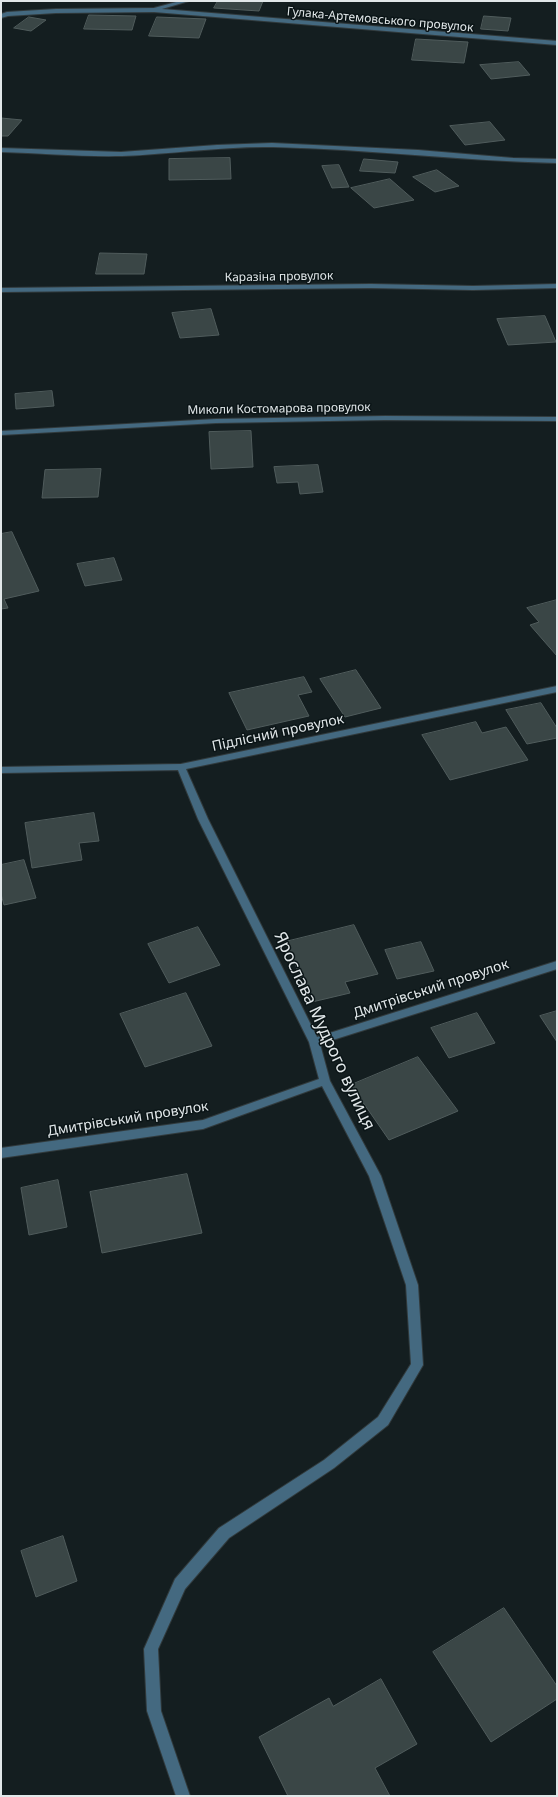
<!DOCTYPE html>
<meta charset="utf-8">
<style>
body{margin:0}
#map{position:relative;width:558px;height:1797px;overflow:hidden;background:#141e20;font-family:"Noto Sans",sans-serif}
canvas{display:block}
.frame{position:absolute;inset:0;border:2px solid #e1e7e9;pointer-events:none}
</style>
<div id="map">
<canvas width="558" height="1797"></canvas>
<div class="frame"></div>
</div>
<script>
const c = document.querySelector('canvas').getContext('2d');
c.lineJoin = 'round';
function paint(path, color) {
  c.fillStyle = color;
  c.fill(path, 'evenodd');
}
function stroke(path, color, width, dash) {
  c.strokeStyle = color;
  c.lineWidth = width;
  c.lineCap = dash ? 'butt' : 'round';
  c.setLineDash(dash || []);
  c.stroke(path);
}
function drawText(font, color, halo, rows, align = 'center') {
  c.font = font + ' "Noto Sans",sans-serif';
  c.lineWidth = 3;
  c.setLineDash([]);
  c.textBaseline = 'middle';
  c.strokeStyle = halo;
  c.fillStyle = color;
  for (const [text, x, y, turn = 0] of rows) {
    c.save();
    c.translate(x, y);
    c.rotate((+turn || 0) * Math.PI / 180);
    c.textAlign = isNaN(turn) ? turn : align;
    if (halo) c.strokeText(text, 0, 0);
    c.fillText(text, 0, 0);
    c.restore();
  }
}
const building = new Path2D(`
 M218,1H263L259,11L214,8Z
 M89,15L136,16L132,30L84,29Z
 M484,16L511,18L508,31L481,29Z
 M29,17L46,20L31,31L14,28Z
 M157,17L206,19L199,38L149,36Z
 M416,39L468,42L464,63L412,60Z
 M519,62L530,75L491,79L480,65Z
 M1,118L22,120L8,136H1Z
 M490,122L505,140L465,145L450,126Z
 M230,158L231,179L169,180V159Z
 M364,159L398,162L395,173L360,171Z
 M339,165L349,187L332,188L322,166Z
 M437,170L459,186L435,192L413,177Z
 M390,179L414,200L374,208L351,188Z
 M100,253L147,254L144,274H96Z
 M211,309L219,335L180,338L172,313Z
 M545,316L556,342L508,345L497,319Z
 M52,391L54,406L16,409L15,394Z
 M251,431L253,467L211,469L209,432Z
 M318,465L323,492L300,494L298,482L277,483L274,467Z
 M101,469L98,497L42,498L45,470Z
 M12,532L39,591L4,599L8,608L1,609V534Z
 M114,558L122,580L85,586L77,564Z
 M557,600V656L530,625L539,622L527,608Z
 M356,670L381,708L345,717L320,679Z
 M304,677L312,692L298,695L309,716L247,730L229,693Z
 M541,703L557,728V738L527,744L506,710Z
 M476,722L482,733L506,727L528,760L450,780L422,735Z
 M94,813L99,841L79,843L82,860L32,868L25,823Z
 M24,860L36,898L4,905L1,894V865Z
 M354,925L378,974L345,982L350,993L312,1002L285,942Z
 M198,927L220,965L169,983L148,944Z
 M421,942L434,971L397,979L385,950Z
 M186,993L212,1046L145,1067L120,1014Z
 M557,1011V1042L540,1016Z
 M477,1013L495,1043L449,1058L431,1028Z
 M418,1057L458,1111L389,1140L351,1085Z
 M187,1174L202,1233L102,1253L90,1192Z
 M58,1180L67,1227L29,1235L21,1188Z
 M63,1536L77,1581L36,1597L21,1551Z
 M504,1608L557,1686V1699L491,1742L433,1652Z
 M381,1679L417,1744L375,1768L390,1796H288L259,1737L329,1698L333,1706Z`);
const street = new Path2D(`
 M180,1H189L162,9L557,41V45L154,12L56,13L8,16L1,18V14L7,12L56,9L154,8Z
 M272,143L418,150L513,158L557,159V163C462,161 368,149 273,147C223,146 172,154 122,156C82,157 41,153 1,152V148L121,152L217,145Z
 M371,284L473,286L557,284V288L473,290L371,288L1,292V288Z
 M385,416L557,417V421L385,420L216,423L1,435V431L216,419Z
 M557,686V692L186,769L208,819L317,1037L557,961V969L320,1044L330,1081L381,1176L418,1285L423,1365L388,1425L334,1468L229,1538L185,1589L158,1649L161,1711L190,1796H176L147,1711L144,1649L175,1579L219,1528L324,1460L378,1417L411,1364L406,1285L369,1176L322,1086L203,1129L1,1158V1148L203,1120L319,1079L309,1042L198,819L178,770L1,773V767L181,764Z`);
const farStreetnames = [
 ["Гулака-Артемовського провулок",380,20,5],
 ["Каразіна провулок",279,277,-1],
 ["Миколи Костомарова провулок",279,409,-1]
];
const streetNames = [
 ["Підлісний провулок",278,733,-12],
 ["Дмитрівський провулок",431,989,-18],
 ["Дмитрівський провулок",128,1119,-9]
];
const nearStreetnames = [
 ["Ярослава Мудрого вулиця",324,1031,65]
];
paint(building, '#3a4646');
stroke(building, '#505c5c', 1);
stroke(street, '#313a3c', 2);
paint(street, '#446980');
drawText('12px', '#e1e7e9', '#0b1517', farStreetnames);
drawText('14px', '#e1e7e9', '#0b1517', streetNames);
drawText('17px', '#e1e7e9', '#0b1517', nearStreetnames);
</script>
